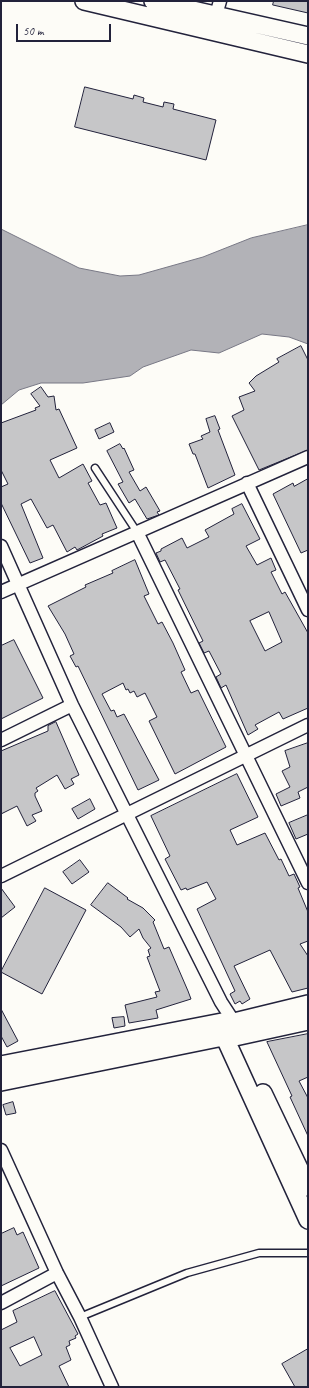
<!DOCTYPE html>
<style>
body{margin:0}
#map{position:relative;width:309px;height:1388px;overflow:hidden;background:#fdfcf7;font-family:Caveat,sans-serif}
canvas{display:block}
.frame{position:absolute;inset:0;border:2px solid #22223b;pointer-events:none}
.scale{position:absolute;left:16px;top:24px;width:95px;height:18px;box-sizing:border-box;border:2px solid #22223b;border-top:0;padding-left:5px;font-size:12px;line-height:14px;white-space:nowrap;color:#22223b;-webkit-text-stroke:3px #fdfcf7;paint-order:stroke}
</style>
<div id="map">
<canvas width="309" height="1388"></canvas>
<div class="frame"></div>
<div class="scale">50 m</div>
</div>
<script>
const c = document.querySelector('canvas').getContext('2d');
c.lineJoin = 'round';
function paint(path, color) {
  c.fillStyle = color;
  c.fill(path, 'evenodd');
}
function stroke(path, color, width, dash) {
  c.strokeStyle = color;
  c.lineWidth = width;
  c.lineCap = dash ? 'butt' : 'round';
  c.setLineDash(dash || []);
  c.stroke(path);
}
const water = new Path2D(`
 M308,225V344L289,337L262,334L219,353L191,350L143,367L130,376L83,383H41L19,390L1,405V229L79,268L120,276L139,275L203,257L251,238Z`);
const building = new Path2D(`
 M274,1H308V13L273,5Z
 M85,87L133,99L134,95L144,98L143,102L163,107L164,102L174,104L173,109L216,120L206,160L75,127Z
 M301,346L308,360V450L259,470L232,416L244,410L239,397L255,391L249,383L256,376L279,362L277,359Z
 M41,387L48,397L54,396L56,410L59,409L77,448L50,460L59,478L83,464L92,481L88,483L100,505L106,503L117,528L102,534L103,536L77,550L75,547L67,552L53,525L47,528L31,499L21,504L43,558L30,563L1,503V487L8,484L1,470V423L36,410L35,408L40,406L31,394Z
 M215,416L220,429L218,430L235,475L208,488L195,454H193L189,444L203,439L201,436L210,432L206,419Z
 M110,423L114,432L99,439L95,430Z
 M120,444L123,449L124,448L134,470L129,472L140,491L146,487L160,511L157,512L159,515L147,519L135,499L129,503L118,484L123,482L107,451Z
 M308,479V550L301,553L273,494L293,483L294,486Z
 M242,504L260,539L246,546L257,565L271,558L276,570L271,572L282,594L285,592L308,633V708L283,719L279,712L255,725L258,729L248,735L226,685L221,688L216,677L221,674L209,651L204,653L199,643L203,641L178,590L180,589L165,560L160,562L156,553L161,551V549L182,538L187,548L209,537L205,530L234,514L232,509ZM269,612L282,642L265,651L250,621Z
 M135,560L149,594L144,596L158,624L162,622L173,643L185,670L181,672L191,693L198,690L226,747L175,774L149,721L157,717L145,693L137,697L134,691L130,693L128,689L126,690L123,683L102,694L111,711L114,710L117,717L124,714L159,780L138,790L78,666L76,667L70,656L74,654L65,634L48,606L86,587L85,585L113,573L112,571Z
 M14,640L43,698L1,719V646Z
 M56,722L79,775L71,779L74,784L65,789L57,775L36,788L38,791L35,793V796L42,811L32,815L36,821L27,826L17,806L1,814V751L48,731V726Z
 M308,743V787L298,792L300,798L281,806L276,794L290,787L282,771L290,767L285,751Z
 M237,774L258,817L230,830L237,845L265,833L279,860L281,859L289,876L294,874L300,887L298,888L308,912V941L300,944L308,956V988L292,992L270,950L234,966L250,999L242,1004L240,1001L235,1004L230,994L235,991L197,909L216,899L207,882L187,890L186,888L181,890L165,859L170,856L151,816Z
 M90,799L95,809L78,819L72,809Z
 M308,815V834L296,839L289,823Z
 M80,860L89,872L72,884L63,872Z
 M108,883L128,898L127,899L143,908L155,920L153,922L164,949L169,947L188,991L191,999L156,1010L158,1018L129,1023L125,1005L157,997L155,992L160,991L147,957L150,956L148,950L151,948L143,938L139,929L130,937L121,927L91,905Z
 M1,888L15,907L1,918Z
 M45,888L86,910L42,994L1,972Z
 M1,1009L18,1041L7,1047L1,1036Z
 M124,1017L125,1026L114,1028L112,1018Z
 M308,1034V1077L299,1081L308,1098V1136L290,1097L292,1096L267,1042Z
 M13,1102L16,1113L6,1115L3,1105Z
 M14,1228L17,1235L23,1232L39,1268L1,1286V1234Z
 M55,1291L78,1334L75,1336L76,1338L69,1341L70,1345L66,1347L71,1360L59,1366L69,1387H1V1330L17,1322L13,1311ZM34,1337L42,1355L20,1366L10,1348Z
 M308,1349V1387H295L282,1364Z`);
const lane = new Path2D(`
 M95,468L137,532
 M80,1317L187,1273L259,1253H308`);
const street = new Path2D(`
 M216,15L220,1
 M247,483L308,610
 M137,532L308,883
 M1,546L72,705L221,1002L234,1022
 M1,592L308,457
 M1,740L72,705
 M1,876L308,725
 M1,1150L57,1273L80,1317L112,1387
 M1,1303L57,1273`);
const secondary = new Path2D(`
 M84,1L308,54
 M153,1L308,36
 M223,1028L225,1038L308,1220
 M1,1065L222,1022H234L308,1004
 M1,1082L218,1038L235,1037L308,1021
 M263,1093L308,1187`);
paint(water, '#b2b2b7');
stroke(water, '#787885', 1);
paint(building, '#c6c6c8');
stroke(building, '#22223b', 1);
stroke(lane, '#22223b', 9);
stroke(street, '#22223b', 15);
stroke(secondary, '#22223b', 20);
stroke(lane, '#fdfcf7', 6);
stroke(street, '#fdfcf7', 12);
stroke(secondary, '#fdfcf7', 17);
</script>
